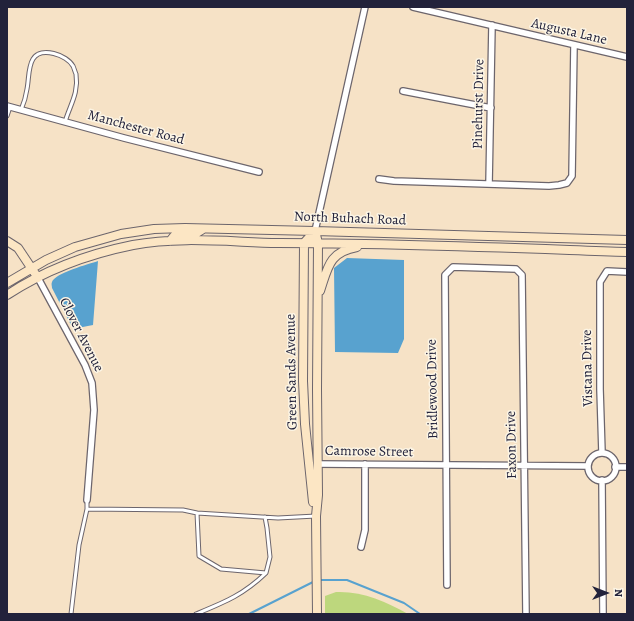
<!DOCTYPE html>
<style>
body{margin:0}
#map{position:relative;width:634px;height:621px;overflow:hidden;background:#f6e2c6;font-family:Alegreya,serif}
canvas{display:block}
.frame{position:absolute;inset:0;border:8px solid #22223b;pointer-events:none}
.north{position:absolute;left:586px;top:573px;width:40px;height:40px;-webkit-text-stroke:3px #fcf5e5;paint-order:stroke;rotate:90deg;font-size:11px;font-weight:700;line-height:16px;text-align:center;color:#22223b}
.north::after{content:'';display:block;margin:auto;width:14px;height:18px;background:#22223b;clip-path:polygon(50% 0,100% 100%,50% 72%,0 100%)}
</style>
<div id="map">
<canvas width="634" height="621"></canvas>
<div class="frame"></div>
<div class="north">N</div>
</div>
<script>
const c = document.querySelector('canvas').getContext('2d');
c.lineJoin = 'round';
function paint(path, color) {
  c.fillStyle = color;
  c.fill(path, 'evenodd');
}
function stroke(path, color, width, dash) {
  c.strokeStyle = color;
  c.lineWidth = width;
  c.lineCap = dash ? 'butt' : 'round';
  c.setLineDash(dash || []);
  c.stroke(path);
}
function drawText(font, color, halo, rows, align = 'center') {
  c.font = font + ' Alegreya,serif';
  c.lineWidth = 3;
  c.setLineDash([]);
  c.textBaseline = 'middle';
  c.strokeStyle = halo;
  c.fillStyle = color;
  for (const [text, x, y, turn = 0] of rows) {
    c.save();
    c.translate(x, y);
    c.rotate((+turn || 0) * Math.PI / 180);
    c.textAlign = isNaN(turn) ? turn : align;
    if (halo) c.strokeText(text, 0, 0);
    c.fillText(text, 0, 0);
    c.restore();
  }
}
const green = new Path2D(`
 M336,592C363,591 385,601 408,614H325V596Z`);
const water = new Path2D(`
 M347,258L404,260V339L398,353L335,352L334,268Z
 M98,261L93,325C86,326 80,329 72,327L52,288C52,286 51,284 52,282C55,273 89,264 98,261Z`);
const stream = new Path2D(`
 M319,580H347L404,603L420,614
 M249,614L315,581`);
const lane = new Path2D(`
 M21,110C24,103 26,96 27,89C29,79 28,67 33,59C41,46 67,55 73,66C74,68 75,72 76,74C79,93 70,105 65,122
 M7,116L10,107
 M87,500V509L183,510L197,513
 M265,517L267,528L270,557L266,573L221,569L199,556L197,513L278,518L316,516
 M71,614L79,545L87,509
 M196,614C225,602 243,595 266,573`);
const street = new Path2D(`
 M413,7L627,57
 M403,91L491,108
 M7,106L124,138L259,172
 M379,179L394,181L549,186L559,185L567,183L572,176L574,45
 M489,184L492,25
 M315,231L365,7
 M38,278L85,365L92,383L94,410L87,500
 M602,453L600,389V282L607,271L627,272
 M588 467a14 14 0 1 1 28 0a14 14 0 1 1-28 0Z
 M317,464L588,466
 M615,467H627
 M602,480L603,614
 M361,547L365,530V464
 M447,585L445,275L453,267L516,269L522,275L526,614`);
const secondary = new Path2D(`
 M315,231L318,243L317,389L318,495L316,516L317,614
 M7,241L18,248L38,278
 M170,241L174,236L195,234L203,229
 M7,283L46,260L75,247L121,234L154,229L185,228L315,231L627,240
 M320,291C328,267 329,252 357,247
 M7,295C45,270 88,254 133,245C180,236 230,242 278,243C395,243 511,248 627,252
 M313,502L305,424L303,381L304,243L315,231`);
const streetNames = [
 ["Augusta Lane",569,32,13],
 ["Pinehurst Drive",479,104,-89],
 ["Manchester Road",136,128,15],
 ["North Buhach Road",350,219,2],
 ["Clover Avenue",81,335,63],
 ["Vistana Drive",588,368,-91],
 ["Green Sands Avenue",292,372,-91],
 ["Bridlewood Drive",433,389,-91],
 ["Faxon Drive",512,445,-91],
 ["Camrose Street",369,452,1]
];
paint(green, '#bdd77d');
paint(water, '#58a2cf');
stroke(stream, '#58a2cf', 2);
stroke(lane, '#6c656c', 5);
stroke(street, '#6c656c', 8);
stroke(secondary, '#6c656c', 10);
stroke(lane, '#fff', 3);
stroke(street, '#fff', 5.5);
stroke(secondary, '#fce6c4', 8);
drawText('14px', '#22223b', '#fcf5e5', streetNames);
</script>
